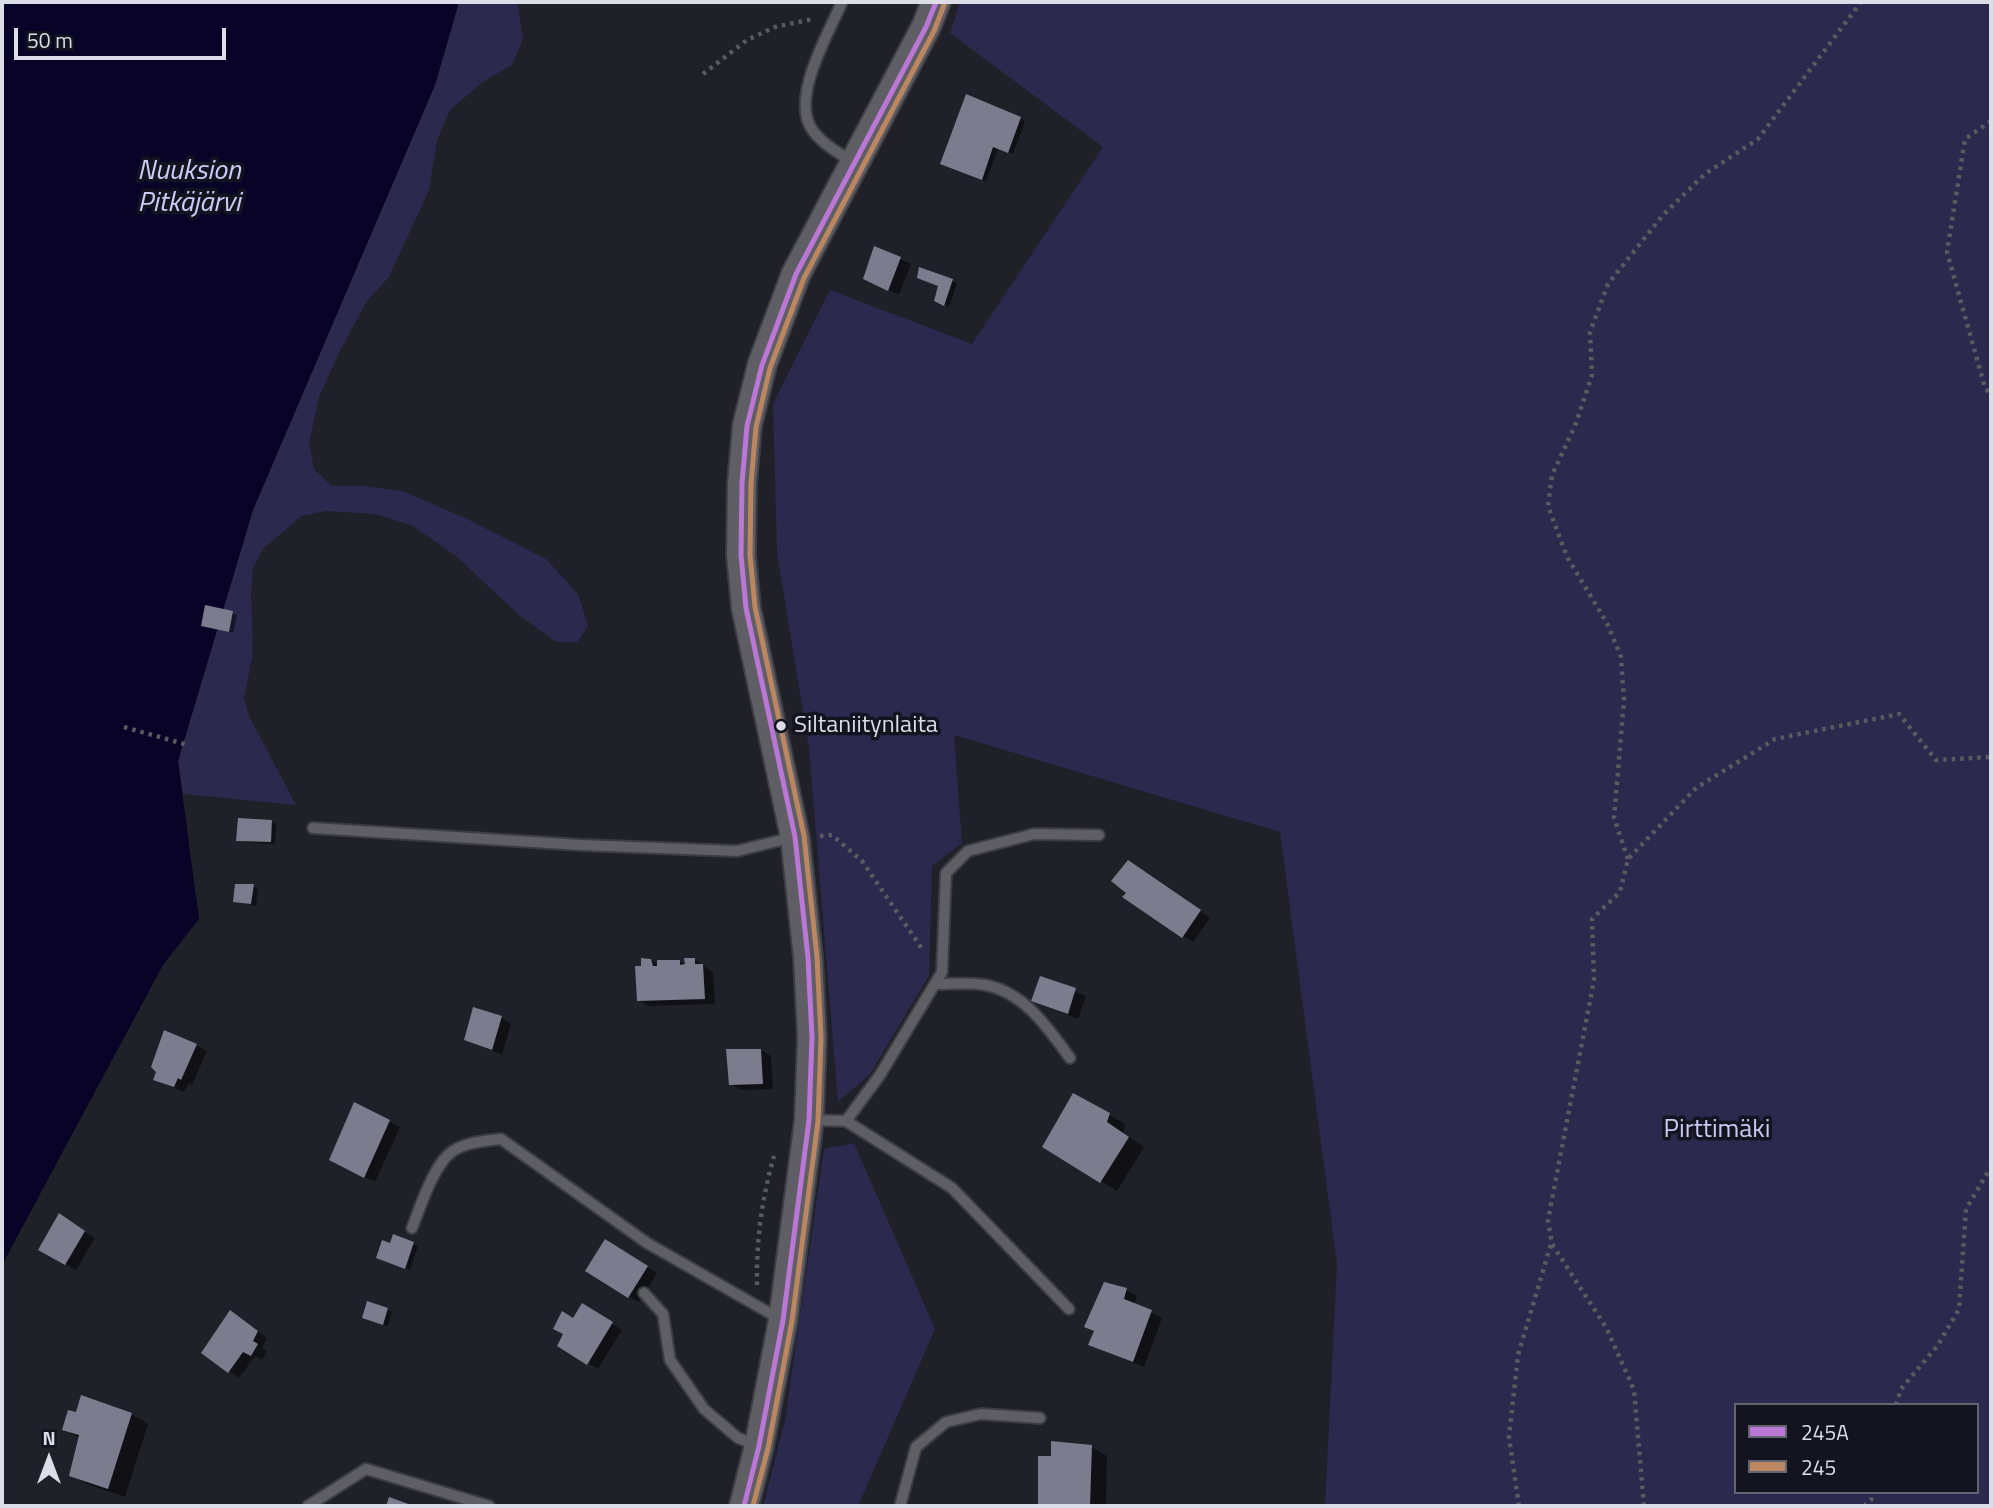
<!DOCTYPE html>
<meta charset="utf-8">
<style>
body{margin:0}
#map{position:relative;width:1993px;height:1508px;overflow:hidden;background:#202028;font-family:"Titillium Web",sans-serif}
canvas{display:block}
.frame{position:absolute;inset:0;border:4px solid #dddde7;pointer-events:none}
.legend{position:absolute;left:1734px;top:1403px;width:245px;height:91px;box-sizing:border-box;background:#141421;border:2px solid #646470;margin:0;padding:9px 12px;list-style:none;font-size:21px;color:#dddde7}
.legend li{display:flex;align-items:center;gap:14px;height:35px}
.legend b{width:35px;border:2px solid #646470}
.north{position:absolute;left:14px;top:1424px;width:70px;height:70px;-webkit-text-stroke:5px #141421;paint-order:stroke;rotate:0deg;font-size:19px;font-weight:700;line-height:28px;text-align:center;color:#dddde7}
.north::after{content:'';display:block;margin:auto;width:24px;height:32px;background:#dddde7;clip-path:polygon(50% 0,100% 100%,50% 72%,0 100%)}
.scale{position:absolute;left:14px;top:28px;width:212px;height:32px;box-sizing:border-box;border:4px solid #dddde7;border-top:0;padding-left:9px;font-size:21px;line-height:24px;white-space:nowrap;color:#dddde7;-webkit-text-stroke:5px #141421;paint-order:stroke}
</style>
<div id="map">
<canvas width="1993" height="1508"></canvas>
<div class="frame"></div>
<ul class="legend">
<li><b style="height:9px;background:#ba77d6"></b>245A</li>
<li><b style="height:9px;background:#bb8660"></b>245</li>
</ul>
<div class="north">N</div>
<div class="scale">50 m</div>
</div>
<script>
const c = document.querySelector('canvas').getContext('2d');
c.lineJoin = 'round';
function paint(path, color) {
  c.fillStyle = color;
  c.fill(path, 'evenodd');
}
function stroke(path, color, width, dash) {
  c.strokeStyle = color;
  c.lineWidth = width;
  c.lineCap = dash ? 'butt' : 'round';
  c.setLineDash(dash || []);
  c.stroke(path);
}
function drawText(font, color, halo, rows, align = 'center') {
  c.font = font + ' "Titillium Web",sans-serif';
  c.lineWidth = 7;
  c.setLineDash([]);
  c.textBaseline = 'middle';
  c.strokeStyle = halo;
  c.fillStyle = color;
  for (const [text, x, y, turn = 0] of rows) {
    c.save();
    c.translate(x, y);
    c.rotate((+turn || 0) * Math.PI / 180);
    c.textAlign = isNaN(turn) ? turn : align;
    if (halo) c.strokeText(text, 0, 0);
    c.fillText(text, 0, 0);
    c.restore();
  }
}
const green = new Path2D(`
 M459,2H517L523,39L512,65L484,81L450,110L437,140L429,190L389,277L367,301L340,351L319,397L309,443L314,469L332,486H362L403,491L467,519L546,559L578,594L588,626L577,642H556L519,615L456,556L411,525L375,514L326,511L301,516L263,549L253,568L251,594L253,653L244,697L249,716L296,805L183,794L178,761L253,510L435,85Z
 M960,2H1991V1506H1325L1337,1264L1280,832L954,735L962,843L932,866L929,976L870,1074L838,1102L809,748L777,552L773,404L830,290L972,344L1103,147L950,33ZM1736,1405H1977V1492H1736Z
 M854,1143L935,1329L858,1506H763L785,1420L824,1149Z`);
const water = new Path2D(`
 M2,2H459L435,85L253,510L178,761L199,919L163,965L2,1265Z`);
const shadow = new Path2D(`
 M1020,118L1025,121L1013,154L998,149L986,181L947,166Z
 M875,248L911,264L899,295L876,284Z
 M952,281L957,283L949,307L936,300Z
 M232,613L237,615L233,633L203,625Z
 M272,822L276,824L275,844L243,842L238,840Z
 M1139,868L1210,918L1193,942L1183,936Z
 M253,886L258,889L256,906L235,901Z
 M694,959L713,972L715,1004L649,1006L638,1000L643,967L651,960L659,965L679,961L686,965Z
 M1041,978L1086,996L1078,1019L1033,1000Z
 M501,1017L511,1024L502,1055L466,1040Z
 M196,1045L207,1051L192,1085L189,1083L184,1092L156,1079Z
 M761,1050L771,1056L773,1089L741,1090L730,1083Z
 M1074,1095L1125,1124L1123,1133L1144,1147L1117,1191L1044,1146Z
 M389,1121L400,1127L375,1182L341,1166Z
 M69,1222L95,1238L76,1270L40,1249Z
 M394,1236L418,1246L410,1270L382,1260Z
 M616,1247L657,1273L639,1302L628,1296Z
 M1126,1290L1137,1296L1134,1305L1162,1318L1144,1367L1101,1350L1095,1332L1087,1327Z
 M583,1305L622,1330L598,1369L559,1346Z
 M388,1310L392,1312L388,1326L368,1320Z
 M241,1319L267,1338L262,1348L267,1351L262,1360L255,1356L239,1378L204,1353Z
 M131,1414L148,1424L125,1497L87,1484L71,1475L80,1439L64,1429Z
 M1091,1447L1107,1456L1106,1506H1040V1458H1052Z`);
const building = new Path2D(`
 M966,94L1021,117L1008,153L993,147L982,180L940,164Z
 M874,246L901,257L888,291L863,279Z
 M919,267L953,279L944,306L934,301L938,286L917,278Z
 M205,605L233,611L229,632L201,626Z
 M238,818L272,820L271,842L236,841Z
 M1128,860L1201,910L1182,938L1122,897L1126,893L1111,881Z
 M235,884H254L251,904L233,902Z
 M641,958L651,959L653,966H657V960H680V965L685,964L684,958H695V964H703L705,999L637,1001L635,966H641Z
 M1040,976L1076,988L1068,1014L1031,1001Z
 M473,1007L502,1016L492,1050L464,1040Z
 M164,1030L197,1044L181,1080L178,1078L174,1087L153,1080L156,1072L151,1067Z
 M726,1049H761L763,1084L729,1085Z
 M1073,1093L1110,1113L1107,1122L1129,1137L1100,1183L1042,1147Z
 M354,1102L390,1120L364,1178L329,1160Z
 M59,1213L85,1231L65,1265L38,1250Z
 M393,1234L414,1242L405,1269L376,1258L382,1240L390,1243Z
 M605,1239L648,1266L628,1298L585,1271Z
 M1104,1282L1127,1288L1124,1299L1152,1310L1133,1362L1088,1345L1094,1331L1084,1327Z
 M367,1301L388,1308L383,1325L362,1318Z
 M582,1303L613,1322L587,1365L557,1346L563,1334L553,1329L562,1311L573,1318Z
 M230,1310L258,1331L253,1341L258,1344L251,1356L243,1352L228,1373L201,1353Z
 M81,1395L132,1413L108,1489L69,1476L79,1435L62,1430L68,1410L76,1412Z
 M1051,1441L1092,1445L1090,1506H1038V1456H1051Z
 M389,1497L414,1506H386Z`);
const path = new Path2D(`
 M703,74L747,40L775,27L813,19
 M1991,121L1965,139L1947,252L1985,388L1991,395
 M124,727L188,745
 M820,836L832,835L862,861L923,950
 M1628,859L1614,818L1624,700L1621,657L1607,623L1567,557L1548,506L1552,475L1575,426L1592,375L1590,332L1608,284L1663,215L1705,174L1758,139L1861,2
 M757,1285C756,1242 762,1197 774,1156
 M1896,1405L1901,1389L1938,1345L1959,1309L1966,1209L1991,1167
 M1519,1506L1509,1437L1518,1355L1551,1244
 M1644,1506L1634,1390L1607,1329L1552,1244L1548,1220L1594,980L1592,919L1620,892L1628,859L1696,788L1775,739L1899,714L1936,760L1991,757
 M1864,1506L1871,1500L1873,1492`);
const service = new Path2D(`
 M842,2C829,33 789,99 813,131C823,144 838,153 852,161
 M313,828L581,845L737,851L794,837
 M935,984C951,984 969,982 985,985C1024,992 1048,1028 1070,1058
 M811,1120L846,1121L952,1188L1069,1309
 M846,1121L880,1075L942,972L946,873L968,851L1034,834L1099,835
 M412,1228C420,1208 434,1163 453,1151C466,1142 485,1141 501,1139L647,1243L780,1319
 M644,1293L663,1314L670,1360L704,1409L738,1438L757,1445
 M308,1506L366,1469L489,1506
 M900,1506L916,1447L946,1422L981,1414L1040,1418`);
const tertiary = new Path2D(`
 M744,1506L759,1446L783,1320L809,1120L812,1037L808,958L795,837L746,608L741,555L742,483L747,426L762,365L796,274L926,27L936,2`);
const bus1 = new Path2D(`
 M744,1506L759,1446L783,1320L809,1120L812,1037L808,958L795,837L746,608L741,555L742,483L747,426L762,365L796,274L926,27L936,2`);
const bus2 = new Path2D(`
 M753,1506L768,1448L792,1321L818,1121L821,1037L817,957L804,836L755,607L750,555L751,483L756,427L770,368L804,278L934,31L944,5`);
const markers = [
 [781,726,6,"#dddde7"]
];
const busNames = [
 ["Siltaniitynlaita",794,726]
];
const parkNames = [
 ["Pirttimäki",1717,1131]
];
const waterNames = [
 ["Nuuksion",189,172],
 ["Pitkäjärvi",189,204]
];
paint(green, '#2b294e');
paint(water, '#090327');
paint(shadow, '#0007');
paint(building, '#7c7c8e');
stroke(service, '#3c3c43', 14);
stroke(tertiary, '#3c3c43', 32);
stroke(path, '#5a5a5f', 4.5, [3.5, 5]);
stroke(service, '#5e5e64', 10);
stroke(tertiary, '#5e5e64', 28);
stroke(bus1, '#ba77d6', 5);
stroke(bus2, '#bb8660', 5);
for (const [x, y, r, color] of markers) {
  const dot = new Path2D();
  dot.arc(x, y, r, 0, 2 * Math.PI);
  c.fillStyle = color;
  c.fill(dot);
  stroke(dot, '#141421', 2.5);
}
drawText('24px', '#dddde7', '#141421', busNames, 'left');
drawText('26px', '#c8c9f2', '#141421', parkNames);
drawText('italic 28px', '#cccdf6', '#141421', waterNames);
</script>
